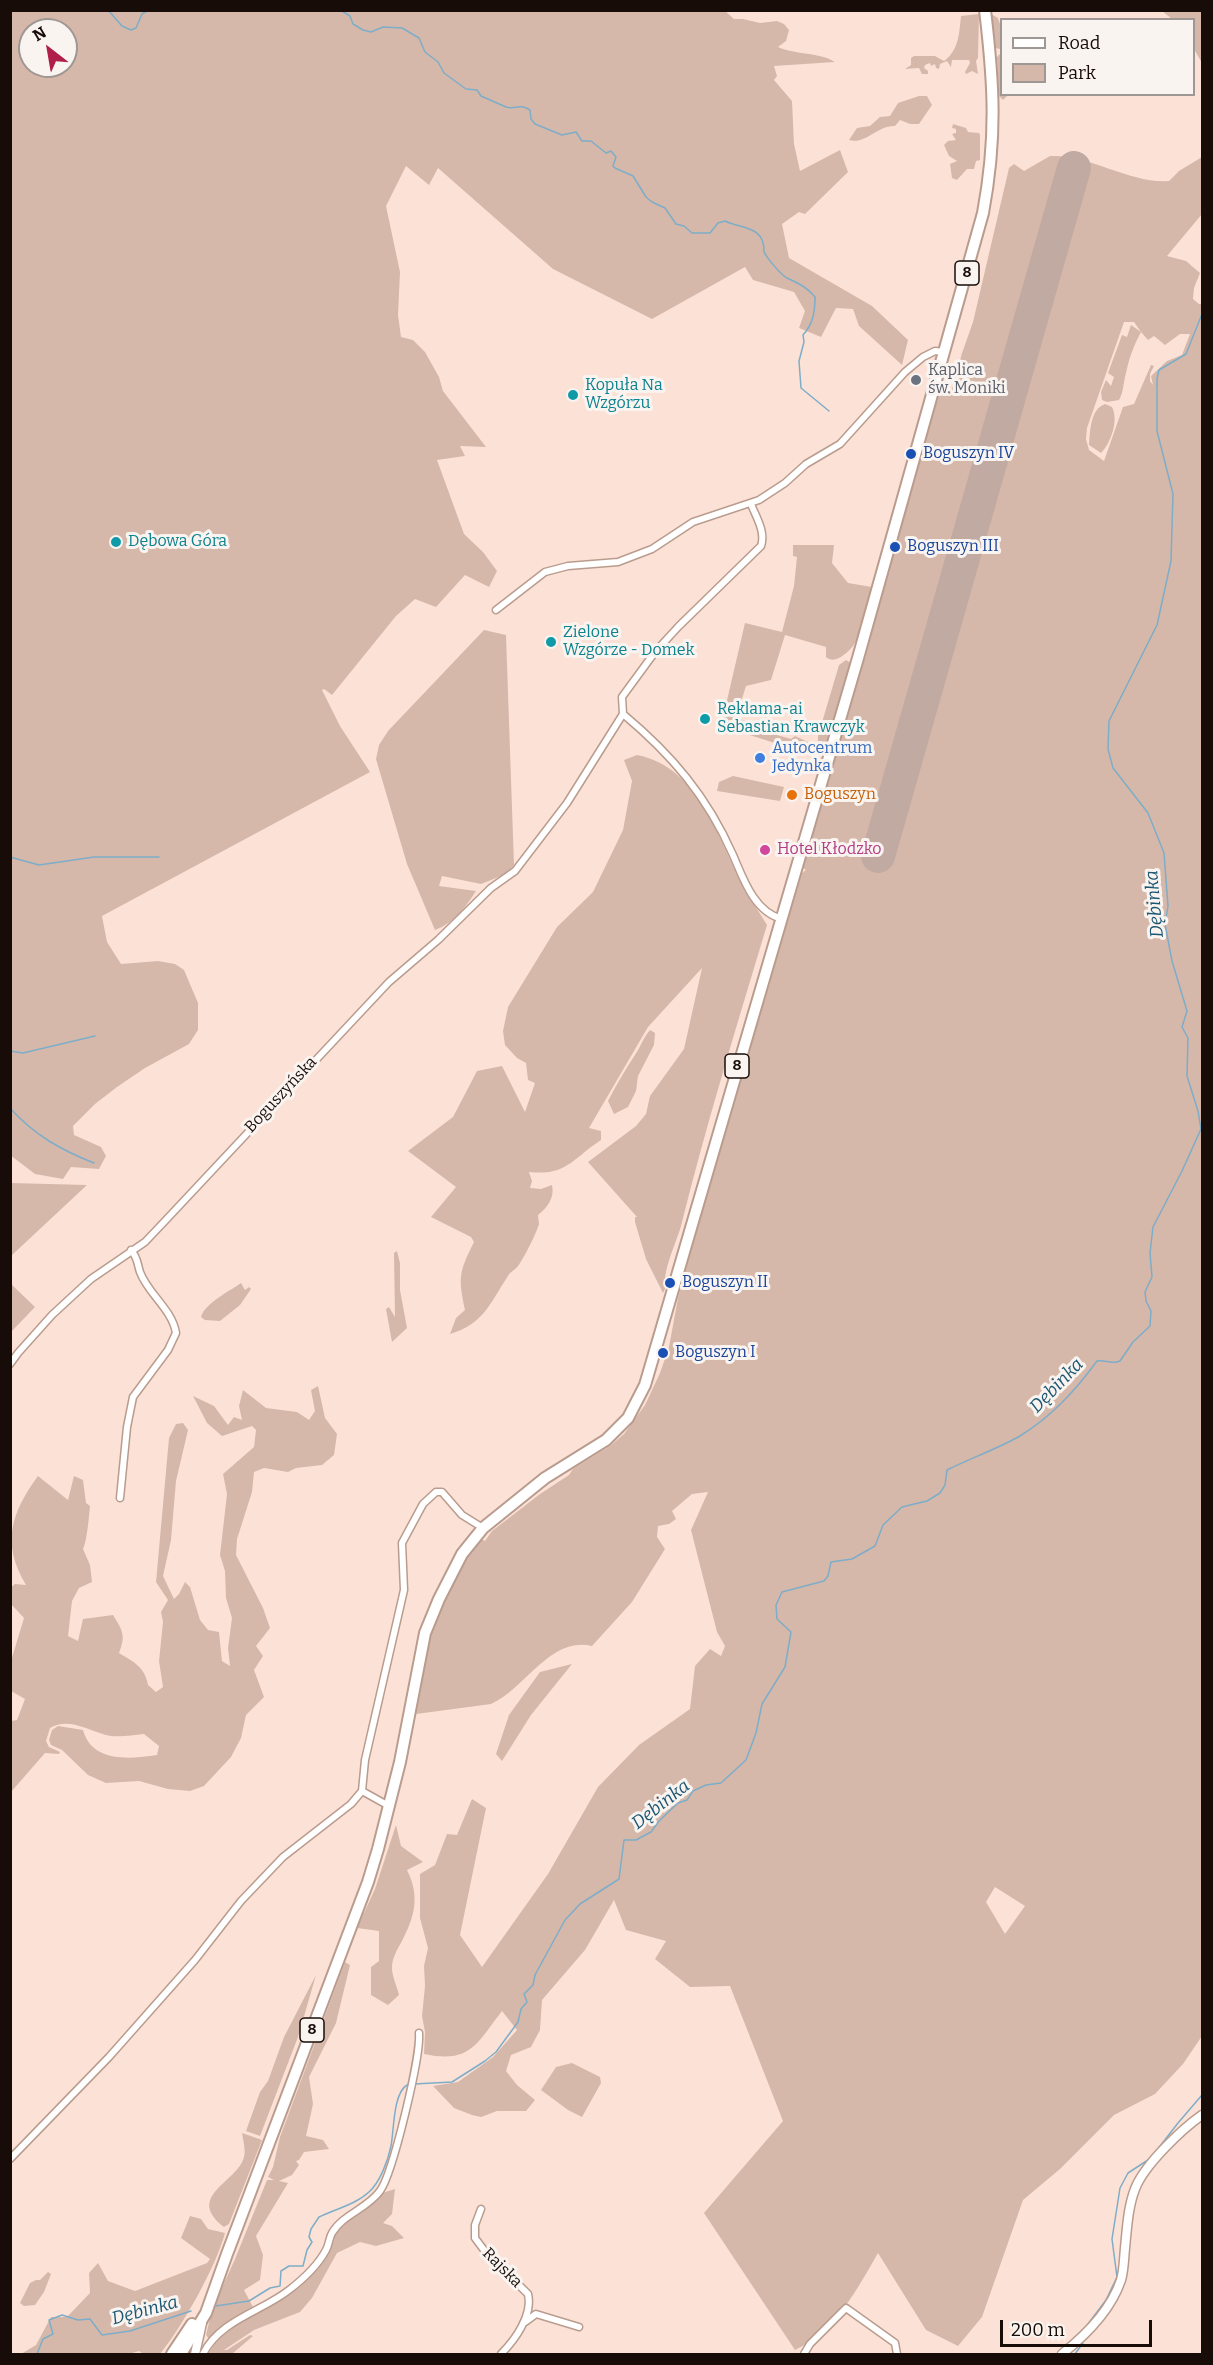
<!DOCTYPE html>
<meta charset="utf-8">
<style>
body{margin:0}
#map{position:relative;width:1213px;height:2365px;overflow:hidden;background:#fce2d6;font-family:Bitter,serif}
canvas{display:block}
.frame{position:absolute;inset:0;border:12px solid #170c08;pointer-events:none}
.legend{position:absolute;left:1000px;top:18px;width:195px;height:78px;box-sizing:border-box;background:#faf4f1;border:2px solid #9f9794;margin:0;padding:8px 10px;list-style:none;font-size:18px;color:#170c08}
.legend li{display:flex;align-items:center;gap:12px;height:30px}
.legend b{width:30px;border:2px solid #9f9794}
.north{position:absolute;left:18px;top:18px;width:60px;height:60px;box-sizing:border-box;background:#faf4f1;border:2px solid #9f9794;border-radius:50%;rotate:329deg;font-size:16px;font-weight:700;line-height:24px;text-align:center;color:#170c08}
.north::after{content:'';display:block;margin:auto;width:21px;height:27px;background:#b01e4a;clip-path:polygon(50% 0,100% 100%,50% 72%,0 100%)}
.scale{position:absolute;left:1000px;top:2320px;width:152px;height:27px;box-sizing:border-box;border:3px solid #170c08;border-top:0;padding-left:8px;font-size:18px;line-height:21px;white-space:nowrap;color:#170c08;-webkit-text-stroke:4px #faf4f1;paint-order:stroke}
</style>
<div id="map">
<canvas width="1213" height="2365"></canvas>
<div class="frame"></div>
<ul class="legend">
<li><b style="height:8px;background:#fff"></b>Road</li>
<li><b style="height:16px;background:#d6b8aa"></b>Park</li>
</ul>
<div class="north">N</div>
<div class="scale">200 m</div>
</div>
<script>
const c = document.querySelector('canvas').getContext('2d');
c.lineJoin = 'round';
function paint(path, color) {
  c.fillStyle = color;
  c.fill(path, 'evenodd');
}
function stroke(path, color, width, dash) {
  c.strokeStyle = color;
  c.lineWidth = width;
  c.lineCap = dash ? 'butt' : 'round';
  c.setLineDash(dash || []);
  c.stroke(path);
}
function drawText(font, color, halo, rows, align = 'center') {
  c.font = font + ' Bitter,serif';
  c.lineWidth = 6;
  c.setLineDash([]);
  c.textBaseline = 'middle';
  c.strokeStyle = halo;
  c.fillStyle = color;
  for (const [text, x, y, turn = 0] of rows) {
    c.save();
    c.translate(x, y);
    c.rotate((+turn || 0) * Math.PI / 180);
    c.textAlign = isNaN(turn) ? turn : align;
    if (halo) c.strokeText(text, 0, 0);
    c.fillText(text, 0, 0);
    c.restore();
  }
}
const green = new Path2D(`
 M724,10L734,19H743L760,23L777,21L784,24L789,30L786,41L778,47C796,55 819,52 835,62L774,66L777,76L774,80L792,101L794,144L800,171L840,150L848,172L805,214L799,212L782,224L789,258L872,306L908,340L902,365L859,326L853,309L836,308L821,337L799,328L805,311L794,292L753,280L745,267L652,319L553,269L438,168L429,185L406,166L386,206L400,272L398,315L401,337L413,340L425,352L439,377L443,391L486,447L460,446L465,456L437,460L464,534L483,552L497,571L489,587L465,575L436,607L415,599L396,616L332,695L324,689L322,690L340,726L370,772L102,916L107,942L121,964L158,961L175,964L184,970L198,1003V1030L189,1044L145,1068L117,1087L95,1104L73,1126L74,1135L101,1147L106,1156L99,1169L71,1167L63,1179L35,1174L10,1155L11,11ZM30,30H66V66H30Z
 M1162,11H1202V63L1194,49V20L1172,19Z
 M979,14L978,58L976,61L978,74L972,71L966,74L965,72L970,63L969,60H952L951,67L947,61L940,64L939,69L936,68L935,64L931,66L930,63L925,65L924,68L928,71V74H922L919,68L905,69L911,65V58L914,56H935L944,61C959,50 959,34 961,16Z
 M991,14L998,18L1001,27L1002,94L1008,95L1003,100L999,96L997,57L1000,54V49L995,48Z
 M919,96H927L932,105L919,124H910L900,120L895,126C878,125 865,145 849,140L857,128L870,126L880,117L890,116L898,103Z
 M953,124L966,128L968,132L979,133L980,135V160L976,161L974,169H967L957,180L952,178L950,164L957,161L949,156L944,145L948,141L956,140L952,134L956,133V129L952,128Z
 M1050,156C1089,154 1131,184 1169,181L1179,171L1202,157V214L1167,256L1186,261L1200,273L1194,288L1193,299L1199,304H1202V2036L1183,2064L1155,2094L1114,2115L1060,2169L1023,2200L982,2317L958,2346L926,2330L878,2253C857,2290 835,2331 795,2350L704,2213L783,2121L730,1986L690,1987L655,1959L666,1941L626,1930L614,1900L585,1950L542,2000L540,2030L531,2047L511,2055L506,2071L517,2085L535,2100L526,2111H497L481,2117L472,2115L454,2108L433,2086L458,2082L493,2057L517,2030L502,2011C477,2043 471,2064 424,2054L425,2032L422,2016L425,1986L424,1966L428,1948L420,1918V1874L435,1865L447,1834L457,1835L472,1799L486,1808L460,1935L482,1967L548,1874L598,1787L639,1745L690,1709L695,1666L710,1649L721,1656L725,1646L717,1632L691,1530L708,1492L692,1494L672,1511L676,1519L669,1524L658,1526L657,1537L665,1549L632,1602L592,1646C550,1636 525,1689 491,1704L416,1714C421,1688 424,1660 431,1635C440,1605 461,1564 481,1539L485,1541L492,1531L540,1494L569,1475L573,1469L610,1446L624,1434L645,1405L660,1373L669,1347L678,1298L710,1181L802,873L806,870L802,867L887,569C897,550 899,532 904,512C916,470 927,430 940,388L951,393L962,353L973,322L1009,168L1014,164L1024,171ZM1124,322H1134L1141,332L1131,325L1127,337L1122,335L1108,373L1114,377L1111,386L1106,380L1101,392L1102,400L1107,402L1119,400C1124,391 1123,383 1126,373C1129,358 1134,345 1141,332L1148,340L1154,336L1165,345L1180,334H1190L1182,355L1167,361L1151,376L1153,385L1150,381V374L1154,366L1151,365L1134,404L1123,407L1104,461L1089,450L1086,439L1087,428ZM995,1887L1025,1906L1005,1934L986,1902Z
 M1105,404L1112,407C1119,420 1111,443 1101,453L1089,445C1090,432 1090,409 1105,404Z
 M793,545H834L832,563L848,583L872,587C867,600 860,637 853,646C847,653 835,665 826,657V647L785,635L771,680L746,686L736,718L762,726L763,731L791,739L795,736L810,743V750L803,748L800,751L721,726L745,623L782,632L794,586L797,557L793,556Z
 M484,630L506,635L514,865L506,874L481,884L442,876L439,886L476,891C465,908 454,923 435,930L407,864L376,759L379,745L388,731Z
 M846,660L851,663L828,746L825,747L818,742V736L839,665Z
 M637,755C700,767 718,840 745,890C752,902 760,913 767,925C737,1025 706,1125 681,1226C677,1241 661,1274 666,1287L663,1293L646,1259L635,1222V1217H637L588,1162L636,1126L646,1114L650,1096L684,1049L702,968L648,1027L589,1128L601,1131V1140C572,1159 567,1176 529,1172L532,1181L530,1188L541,1189L552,1185C555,1198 547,1208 538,1215C538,1216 539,1223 539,1224C537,1232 523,1260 518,1266C515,1270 510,1272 508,1276C490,1303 484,1324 450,1334L456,1318L465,1310C458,1277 459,1272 474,1242L471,1237L431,1217L456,1187L408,1151L453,1117L477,1071L502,1066L525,1112L535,1083L528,1080L526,1063L517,1058L505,1045L503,1031L508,1007L557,927L593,892L623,830L632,781L624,760Z
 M733,776L784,787L780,801L717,791L719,782Z
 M650,1030L655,1033L654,1045L638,1076L636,1091L628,1107L614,1114L608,1101C616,1085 625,1070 635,1055C641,1046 643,1038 650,1030Z
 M11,1183L87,1185L11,1256Z
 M397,1251L400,1263V1290L407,1328L392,1342L386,1309L389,1307L395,1317L394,1253Z
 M241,1283L245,1290L249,1287L251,1289L240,1305L220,1321L205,1320L201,1317C205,1303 230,1291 241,1283Z
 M11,1284L35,1307L11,1332Z
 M318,1386L325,1418L337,1434L334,1455L322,1465L296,1468L288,1472L264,1468L254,1472L252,1492L237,1539L236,1555L263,1608L270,1628L256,1646L263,1656L254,1670L264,1697L246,1715L241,1738L231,1757L204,1786L190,1791L168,1789L139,1781L106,1783L88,1775L62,1750L51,1745L49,1740L52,1730L58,1726L83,1730C92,1763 130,1759 157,1755L159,1746L144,1734C133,1735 116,1738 106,1735C88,1730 68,1717 50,1728L46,1741L49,1747L60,1752L59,1754L45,1753L11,1792V1721L17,1720L25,1699L11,1691V1661L24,1618L11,1604V1587L15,1584L26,1585C1,1543 11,1513 38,1476L68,1500L74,1476L83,1480L86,1503L90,1506C89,1517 87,1541 83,1549L90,1565L92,1582L79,1588L72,1601L68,1636L78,1641L83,1619L113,1615C123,1631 126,1636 119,1653C134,1662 145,1667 148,1685L156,1692L163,1687L159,1661L163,1622L161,1612L168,1600L156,1582L169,1438L176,1424L183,1423L188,1430L176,1481L171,1540L163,1576L174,1599L179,1594L185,1582L190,1587L200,1620L208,1630L219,1632L222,1661L230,1666L228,1648L232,1618L226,1598L225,1571L220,1555L227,1494L223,1474L254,1447L256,1430L252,1426L222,1436L207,1423L193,1396L214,1406L228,1425L234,1417L242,1420L239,1406L243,1390L266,1408L297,1412L309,1420L315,1411L311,1390Z
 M572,1664L531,1715L502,1761L496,1754L509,1715L540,1672Z
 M396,1825L401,1846L423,1862L407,1870C420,1896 415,1916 402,1941C397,1950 392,1958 392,1968C392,1976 397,1987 399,1995L388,2005L371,1995V1967L379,1961V1931L357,1928L375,1889Z
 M345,1962L350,1965L336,2023L309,2077L313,2104L306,2136L323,2140L329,2149L304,2152L299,2160L296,2161L299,2165L292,2175L279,2181L288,2183L256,2236L263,2255L260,2280L244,2290L253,2307L230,2322L209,2339L206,2335L212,2310L235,2259L267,2180H274L268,2177L273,2167L280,2137Z
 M316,1975L298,2037L260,2136L246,2131L260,2092L268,2081L284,2037Z
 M572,2063L600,2077L601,2083L582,2117L568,2110L541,2090L556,2067Z
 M242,2133L262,2140L229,2224L224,2227C184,2196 238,2182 244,2157C246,2151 243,2140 242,2133Z
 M395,2189L392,2214L383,2223L392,2226L404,2238L376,2246L360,2242L337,2253L312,2298L300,2312L254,2330L224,2350H227L250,2335L253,2336L232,2354H208L218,2339L234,2325L307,2278L334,2234L344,2223L364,2210L382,2193Z
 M190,2216L201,2219L208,2229L225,2233C216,2267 182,2327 160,2354H143L139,2351L129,2354H21L36,2345L51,2317H67L90,2293L89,2273L98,2263L108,2281L135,2291L207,2263L210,2259L181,2238Z
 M48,2272L51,2274L44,2292L35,2305L24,2306L20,2303L30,2283L36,2280H40Z`);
const stream = new Path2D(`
 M108,10L122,26L131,30L136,28L142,14L149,10
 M332,10L342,11L350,16L353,24L363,30L371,32L383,27L402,28L419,38L425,52L438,62L444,73L466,89L477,90L481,96L506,107C516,110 519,103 530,110L531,119L535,124L562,135L576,132L582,141H591L606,153L611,151L616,157L613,166L615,168L633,176L646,197L652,202L665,208L676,224L684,226L692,233H710L718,223L725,221C740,229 765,225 764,252C767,258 781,275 787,278C798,283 807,287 815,297C815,312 813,324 803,335L804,342L799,361L801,388L829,411
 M10,857L39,865L94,857H159
 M10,1051L23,1053L95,1036
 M10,1108C34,1135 61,1150 94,1163
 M414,2084L452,2082L485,2061L496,2052L518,2022L521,2009L527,2002L524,1994L533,1985L535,1975L565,1920L580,1904L619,1879L624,1840H636L651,1832L659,1821L678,1803L687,1800L693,1791L706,1785L721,1783L746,1760L756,1733L762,1704L785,1667L791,1632L777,1619L776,1605L782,1592L824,1581L828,1576L831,1562L852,1559L875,1546L883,1525L902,1507L927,1501L940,1493L945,1485L947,1470C971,1458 997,1449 1020,1436C1052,1416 1075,1391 1097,1361C1105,1359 1111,1365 1120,1361L1133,1342L1150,1326L1151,1311L1146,1301L1145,1292L1152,1277L1150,1253L1153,1227L1182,1171L1201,1129L1198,1111L1187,1076L1188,1038L1182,1027L1187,1011L1172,961L1165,924L1168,906L1164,853L1148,813L1113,768L1108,749L1109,721L1157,625L1171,561L1173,494L1157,431V379L1159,370L1186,354L1202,314
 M1157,2150L1178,2123L1202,2095
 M216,2306L249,2301L270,2288L280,2286L281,2271L289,2266H303L307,2250L312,2242L309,2237L311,2229L319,2217C335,2209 355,2205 369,2192C380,2182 388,2161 391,2146C394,2131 393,2093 407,2085
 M1088,2324L1106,2300L1117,2277L1112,2239L1120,2188L1128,2173L1148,2160
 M37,2354L43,2339L53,2334L49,2320L62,2315L78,2320L90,2319L102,2335L130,2331L191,2311
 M1075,2354L1083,2343`);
const runway = new Path2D(`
 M878,856L1074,168`);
const street = new Path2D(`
 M496,610L545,572L568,566L618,562L652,549L693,522L759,500L785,483L806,464L840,444L905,372L923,357L935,351L944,352
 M623,714C672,755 707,796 733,855C743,878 754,912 782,919
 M10,1364L18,1353L52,1315L91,1279L145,1242L164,1222L389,982L438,940L491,888L515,871L567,803L623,714L622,697L655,652L679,626L761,546C766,532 756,517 751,504
 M120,1498L127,1427L133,1397L168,1350L176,1333C172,1309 148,1294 140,1272C137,1263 138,1258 131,1250
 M389,1806L362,1791L365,1760L404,1590L402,1543L423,1504L436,1492H442L462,1515L483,1528
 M10,2159L109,2057L195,1960L241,1901L283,1857L351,1804L362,1791
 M481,2209L475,2225V2238L487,2254L528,2294C533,2315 515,2340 501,2354
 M525,2322L536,2314L579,2327
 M203,2354C220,2320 261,2312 289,2290C302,2280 318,2265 326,2250C329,2245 329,2238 332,2233C343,2214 367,2209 380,2191C393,2173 421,2056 419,2033
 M804,2354L810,2344L846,2308L895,2343L897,2354`);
const secondary = new Path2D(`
 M195,2354L202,2323
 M1062,2354C1086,2335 1111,2310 1121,2280C1124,2270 1124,2258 1125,2248C1127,2228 1128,2207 1135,2189C1144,2165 1182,2129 1202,2115`);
const highway = new Path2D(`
 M172,2354L192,2324
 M181,2354L206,2313L227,2254L368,1882L378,1849L400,1762L425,1633L439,1599L462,1554L483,1528L545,1478L606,1440L628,1418L645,1385L858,658L983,213C997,138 994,85 985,10`);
const markers = [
 [916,380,6,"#6b7280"],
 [573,395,6,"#0f9aa8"],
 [911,454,6,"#1a4fb4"],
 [116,542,6,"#0f9aa8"],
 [895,547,6,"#1a4fb4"],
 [551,642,6,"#0f9aa8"],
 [705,719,6,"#0f9aa8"],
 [760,758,6,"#3f7fe0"],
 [792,795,6,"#e8710a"],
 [765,850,6,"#d1479c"],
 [670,1283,6,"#1a4fb4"],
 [663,1353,6,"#1a4fb4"]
];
const shields = [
 [967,273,24],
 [737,1066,24],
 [312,2030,24]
];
const shieldNames = [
 ["8",967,273],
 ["8",737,1066],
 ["8",312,2030]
];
const worshipNames = [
 ["Kaplica",928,371],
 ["św. Moniki",928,389]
];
const cultureNames = [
 ["Kopuła Na",585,386],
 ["Wzgórzu",585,404],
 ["Dębowa Góra",128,542],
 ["Zielone",563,633],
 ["Wzgórze - Domek",563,651],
 ["Reklama-ai",717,710],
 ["Sebastian Krawczyk",717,728]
];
const transitNames = [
 ["Boguszyn IV",923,454],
 ["Boguszyn III",907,547],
 ["Boguszyn II",682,1283],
 ["Boguszyn I",675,1353]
];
const shopNames = [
 ["Autocentrum",772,749],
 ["Jedynka",772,767]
];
const foodNames = [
 ["Boguszyn",804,795]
];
const hotelNames = [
 ["Hotel Kłodzko",777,850]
];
const streetNames = [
 ["Boguszyńska",281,1095,-47],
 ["Rajska",502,2268,45]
];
const waterNames = [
 ["Dębinka",1155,904,-95],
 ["Dębinka",1057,1386,-46],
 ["Dębinka",661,1805,-38],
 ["Dębinka",145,2311,-15]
];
paint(green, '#d6b8aa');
stroke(stream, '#7dadc8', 1.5);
stroke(runway, '#c1aaa1', 34);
stroke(street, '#ba9c8e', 9);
stroke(secondary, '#ba9c8e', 11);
stroke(highway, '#ba9c8e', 14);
stroke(street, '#fff', 6);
stroke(secondary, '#fff', 8);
stroke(highway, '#fff', 10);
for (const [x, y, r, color] of markers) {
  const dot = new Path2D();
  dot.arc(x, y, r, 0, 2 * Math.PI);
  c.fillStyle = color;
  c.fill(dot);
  stroke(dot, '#faf4f1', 2);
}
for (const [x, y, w] of shields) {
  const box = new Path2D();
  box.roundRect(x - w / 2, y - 12, w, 24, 4.5);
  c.fillStyle = '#faf4f1';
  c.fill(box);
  stroke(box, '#170c08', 1.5);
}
drawText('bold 15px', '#170c08', null, shieldNames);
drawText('16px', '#5b616d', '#faf4f1', worshipNames, 'left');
drawText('16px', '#0d838f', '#faf4f1', cultureNames, 'left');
drawText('16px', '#164399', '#faf4f1', transitNames, 'left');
drawText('16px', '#366cbe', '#faf4f1', shopNames, 'left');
drawText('16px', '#c56008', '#faf4f1', foodNames, 'left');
drawText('16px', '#b23c85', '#faf4f1', hotelNames, 'left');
drawText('16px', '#170c08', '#faf4f1', streetNames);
drawText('italic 18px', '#1a5672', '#faf4f1', waterNames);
</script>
